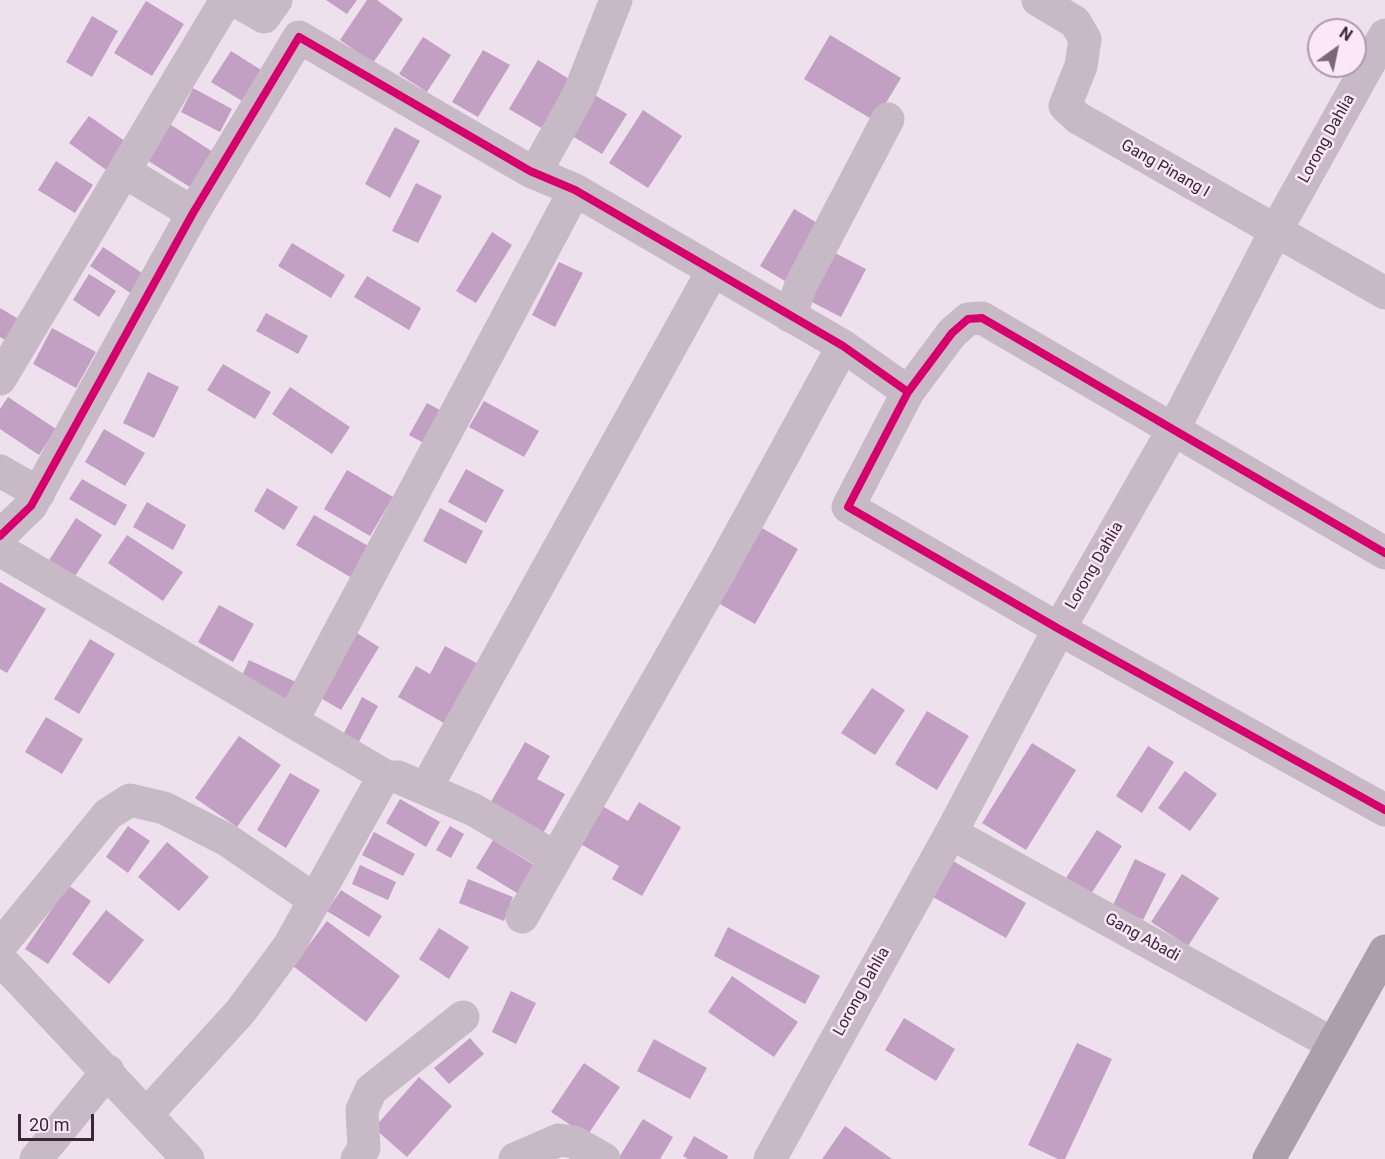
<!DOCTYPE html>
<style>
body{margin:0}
#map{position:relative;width:1385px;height:1159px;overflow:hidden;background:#eee0ec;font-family:Roboto,sans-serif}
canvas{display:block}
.north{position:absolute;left:1307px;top:18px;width:60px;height:60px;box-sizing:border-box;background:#fbe7f7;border:2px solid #ad9aab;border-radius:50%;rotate:33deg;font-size:16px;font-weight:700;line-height:24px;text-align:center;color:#392739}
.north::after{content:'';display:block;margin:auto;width:21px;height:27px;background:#786878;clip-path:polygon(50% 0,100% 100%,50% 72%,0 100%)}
.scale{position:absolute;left:18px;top:1114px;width:76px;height:27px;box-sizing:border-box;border:3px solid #392739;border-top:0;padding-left:8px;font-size:18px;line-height:21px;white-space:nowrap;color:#392739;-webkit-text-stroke:4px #fbe7f7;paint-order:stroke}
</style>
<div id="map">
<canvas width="1385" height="1159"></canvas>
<div class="north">N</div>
<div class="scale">20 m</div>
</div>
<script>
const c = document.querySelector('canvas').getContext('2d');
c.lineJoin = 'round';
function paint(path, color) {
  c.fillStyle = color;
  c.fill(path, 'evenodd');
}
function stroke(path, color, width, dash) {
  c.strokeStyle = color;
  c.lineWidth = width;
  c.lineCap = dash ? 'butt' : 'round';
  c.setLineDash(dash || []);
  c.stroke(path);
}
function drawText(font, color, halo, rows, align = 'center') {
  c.font = font + ' Roboto,sans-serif';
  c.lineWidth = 5;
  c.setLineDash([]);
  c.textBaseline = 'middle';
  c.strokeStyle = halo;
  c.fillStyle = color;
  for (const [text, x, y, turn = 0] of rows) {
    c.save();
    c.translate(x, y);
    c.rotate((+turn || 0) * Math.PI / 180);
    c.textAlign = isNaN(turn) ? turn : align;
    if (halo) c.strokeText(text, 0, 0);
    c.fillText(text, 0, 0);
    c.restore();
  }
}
const building = new Path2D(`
 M326,0H357L347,14Z
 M367,0H377L403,19L373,63L340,40Z
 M146,1L184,24L152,76L114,53Z
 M92,16L118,31L92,77L66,62Z
 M830,35L901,78L875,121L804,79Z
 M423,37L451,55L427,92L399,74Z
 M483,50L510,65L478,117L452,102Z
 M231,51L261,70L242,101L211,82Z
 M538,60L571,80L543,129L509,109Z
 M193,88L232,109L220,132L181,112Z
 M593,94L627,114L602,154L569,134Z
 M643,110L682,136L648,188L609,163Z
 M89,116L129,144L109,172L69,143Z
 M165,121L213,152L190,187L142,157Z
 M395,127L420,141L390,198L365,184Z
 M56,161L93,185L75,213L38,190Z
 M416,183L442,196L418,243L392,231Z
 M794,209L824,227L790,284L760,266Z
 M492,232L512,245L476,303L456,291Z
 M292,243L345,275L331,298L278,266Z
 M103,247L148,277L135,296L90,266Z
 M833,252L866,269L841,317L808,300Z
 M559,262L583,273L555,327L532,315Z
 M89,274L116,291L99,317L73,300Z
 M367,276L421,308L409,330L354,297Z
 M0,308L27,324L14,345L0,337Z
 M266,313L308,336L298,354L256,331Z
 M52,328L96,352L76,388L33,364Z
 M223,364L271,392L255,419L207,390Z
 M148,372L179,387L154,438L123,423Z
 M290,387L350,427L332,454L272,414Z
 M8,397L56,429L39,455L0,429V409Z
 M484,401L539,431L524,457L469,427Z
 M427,403L449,415L431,447L409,435Z
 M104,429L145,453L125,486L85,462Z
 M466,469L504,490L486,523L448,502Z
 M347,470L393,497L370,536L324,509Z
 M82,479L127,505L115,526L69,499Z
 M267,488L298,507L284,530L254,511Z
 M147,502L186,525L173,550L133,527Z
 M440,508L483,531L466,564L423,541Z
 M314,515L370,547L352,578L296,545Z
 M76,518L102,535L71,582L46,565Z
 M762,528L798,549L755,624L718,603Z
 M127,535L183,572L163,601L108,563Z
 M0,582L46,609L7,673L0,669Z
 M219,605L254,624L233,662L198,642Z
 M352,630L379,647L341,710L314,694Z
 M90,639L115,654L79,714L54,699Z
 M445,646L482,666L451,727L398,697L416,666L430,674Z
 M249,660L298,683L288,704L240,680Z
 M872,688L905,710L875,755L841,733Z
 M362,697L378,706L356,747L341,739Z
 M927,711L969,736L937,790L895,764Z
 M46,717L83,739L62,774L25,752Z
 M239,736L281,765L237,827L195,798Z
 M525,742L550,756L537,779L565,794L541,837L488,807Z
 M1032,743L1076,770L1026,850L982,823Z
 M1148,746L1174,762L1142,813L1116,796Z
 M1185,771L1217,794L1190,831L1158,808Z
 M290,773L320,790L286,848L257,830Z
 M400,799L440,822L426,847L386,823Z
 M639,802L681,827L642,896L612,879L619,866L577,842L599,804L628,821Z
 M128,826L150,841L128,873L106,857Z
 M450,826L464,834L451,858L436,850Z
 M1097,830L1122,846L1089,897L1064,881Z
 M374,832L415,854L403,876L362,855Z
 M493,840L534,865L517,893L476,868Z
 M167,842L209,877L179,911L138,877Z
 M1135,859L1166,874L1143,920L1113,905Z
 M953,861L1026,903L1006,938L933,897Z
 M360,865L396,882L388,900L352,884Z
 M1182,874L1219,898L1188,946L1151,922Z
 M468,879L513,897L504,921L459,903Z
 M68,885L91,901L48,964L25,949Z
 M341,890L382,916L369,937L327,911Z
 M106,910L144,940L109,984L72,954Z
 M327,921L400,976L366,1022L293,966Z
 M728,927L820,976L805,1004L714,956Z
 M439,928L469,947L449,979L419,959Z
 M732,976L798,1022L774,1057L708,1012Z
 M511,991L536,1003L516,1044L492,1032Z
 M904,1018L955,1049L936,1081L885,1050Z
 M470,1038L484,1054L449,1084L434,1068Z
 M654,1039L707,1068L690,1099L637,1071Z
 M1077,1043L1112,1059L1065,1159H1058L1028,1145Z
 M584,1063L620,1087L587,1136L551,1112Z
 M419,1077L452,1106L407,1157L374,1128Z
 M643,1119L673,1137L660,1159H618Z
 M845,1126L892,1159H822Z
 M694,1136L728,1156L727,1159H688L683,1156Z`);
const minor = new Path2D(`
 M234,0L264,17L276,0
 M1038,0L1075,22L1085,39L1081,66L1065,106L1078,118L1385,293
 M125,172L193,213
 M535,173L579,94L616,0
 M790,316L801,285L888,119
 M0,379L226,0
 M0,471L39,493
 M0,536L31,506L193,213L299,37L530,171L575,190L843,346L908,392
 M0,550L387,777
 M1385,553L982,318L968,319L952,333L908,392L848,507L1059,629L1385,810
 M292,721L575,190
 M426,788L712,272
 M951,833L1333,1044
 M522,917L721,569L843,346
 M0,946L108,814L130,800L164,808L227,840L315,900
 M0,959L188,1159
 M147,1114L240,1012L289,946L380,783L387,777H398L474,810L556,858
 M36,1159L108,1071
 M357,1159L364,1148L362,1110L371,1090L463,1017
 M515,1159L559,1140L574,1142L604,1159
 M770,1159L951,833L1059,629L1173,430L1275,232L1385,35`);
const major = new Path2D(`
 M1269,1159L1385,951`);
const cycleway = new Path2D(`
 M0,536L31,506L193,213L299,37L530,171L575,190L843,346L908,392
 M1385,553L982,318L968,319L952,333L908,392L848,507L1059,629L1385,810`);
const streetNames = [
 ["Lorong Dahlia",1327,139,-61],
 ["Gang Pinang I",1165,169,30],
 ["Lorong Dahlia",1095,566,-60],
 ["Gang Abadi",1142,938,29],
 ["Lorong Dahlia",862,992,-61]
];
paint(building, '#c1a0c3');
stroke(minor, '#c8b9c6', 33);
stroke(major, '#ad9eab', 33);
stroke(cycleway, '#d6006c', 8);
drawText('16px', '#392739', '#fbe7f7', streetNames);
</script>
